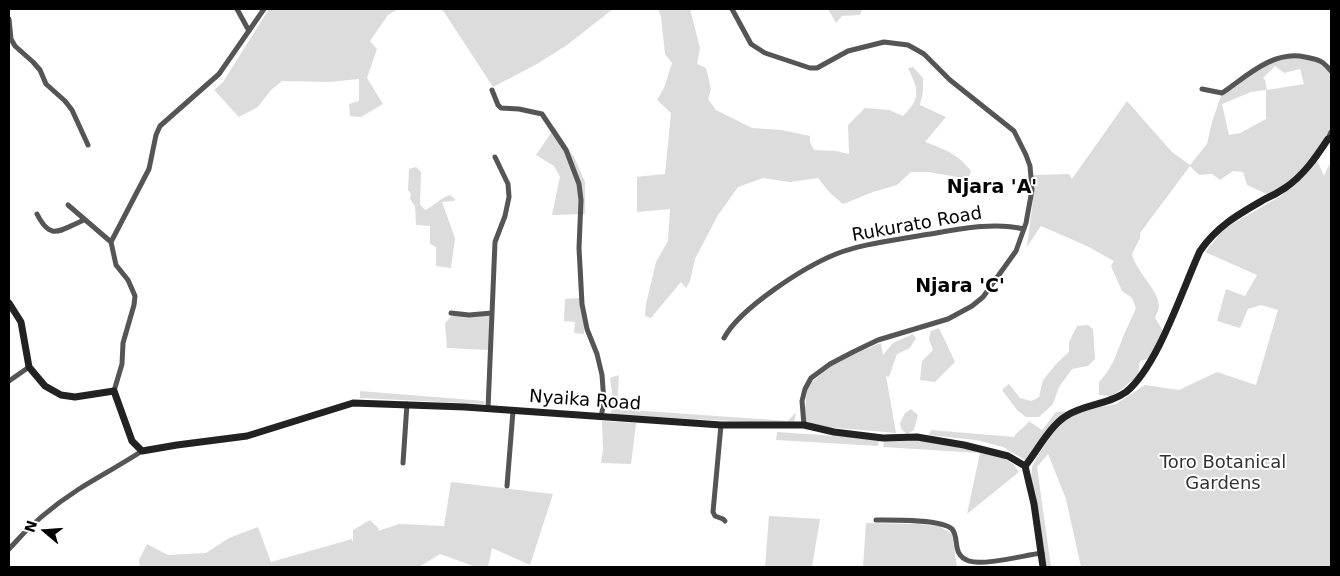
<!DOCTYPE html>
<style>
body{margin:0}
#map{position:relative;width:1340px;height:576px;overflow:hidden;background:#fff;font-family:"DejaVu Sans",sans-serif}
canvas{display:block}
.frame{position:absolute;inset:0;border:10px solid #000;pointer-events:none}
.north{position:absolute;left:20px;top:506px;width:50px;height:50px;-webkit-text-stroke:4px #fff;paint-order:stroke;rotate:288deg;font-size:14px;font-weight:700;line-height:20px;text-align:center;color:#000}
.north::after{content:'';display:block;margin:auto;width:18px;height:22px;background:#000;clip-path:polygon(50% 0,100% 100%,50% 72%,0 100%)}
</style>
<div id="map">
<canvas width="1340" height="576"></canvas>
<div class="frame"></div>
<div class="north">N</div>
</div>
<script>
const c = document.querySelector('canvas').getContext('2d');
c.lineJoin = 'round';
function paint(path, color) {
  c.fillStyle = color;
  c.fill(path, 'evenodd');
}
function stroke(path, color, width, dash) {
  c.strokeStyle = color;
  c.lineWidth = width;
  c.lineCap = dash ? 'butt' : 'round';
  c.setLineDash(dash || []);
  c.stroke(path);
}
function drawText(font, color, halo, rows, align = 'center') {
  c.font = font + ' "DejaVu Sans",sans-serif';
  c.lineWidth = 4;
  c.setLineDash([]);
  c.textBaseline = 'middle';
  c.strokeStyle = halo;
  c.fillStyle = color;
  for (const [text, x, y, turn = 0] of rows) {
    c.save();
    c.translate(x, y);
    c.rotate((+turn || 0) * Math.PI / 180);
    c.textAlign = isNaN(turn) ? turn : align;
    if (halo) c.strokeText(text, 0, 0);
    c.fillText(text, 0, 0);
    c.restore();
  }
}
const green = new Path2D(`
 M269,9H398L388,15L370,41L377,49L367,78L383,104L361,117L350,116L349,104L359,101V79L329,82L282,81L271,90L258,107L239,117L214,90L223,82Z
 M442,9H613L567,45L537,64L493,87Z
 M658,9H690L700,48L697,64L706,68L711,89L708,99L716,110L752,128L782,130L810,136V142L814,150L836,151L849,154L848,125L865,108L889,110L903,116C922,97 918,90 908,68L913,67L923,78V92L920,105L946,117L925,142C944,149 958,154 971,171L968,179L929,172H911L897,185L873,192L843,204L830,193L818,178L790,182L763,178L738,187L718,215L695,259L690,281L686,288L681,282L651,318L645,316L646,304L656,262L668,241L670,209L637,212V177H635L665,174L671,113L657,100L664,88L672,63L665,54L661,17Z
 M828,9H862L860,15L842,16L836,23Z
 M1296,55L1322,61L1331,66V132L1313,161L1271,196L1247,185L1243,172L1233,171L1220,180L1212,174L1199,175L1190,166L1140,233V238L1132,254C1136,272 1159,290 1159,306C1159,310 1156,314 1155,318L1162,329L1160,344L1152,358L1140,361L1138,375L1122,389L1111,396L1099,395V382C1113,367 1116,355 1123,337C1127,327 1132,318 1136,308L1132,298L1122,291L1111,266L1114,261L1087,246L1041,226L1027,247L1035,184L1033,175L1069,174L1072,179L1127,101L1172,152L1190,165L1207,144L1212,122L1222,93L1278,57ZM1275,66L1284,73L1300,69L1304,84L1267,90L1265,80L1263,78ZM1266,90V119L1240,133L1229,135L1222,104L1251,92Z
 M555,127L575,159L585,182V214L552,215L560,177L554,166L536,155Z
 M1317,160L1324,176L1329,165H1331V567H1081L1066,499L1048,454L1037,467L1051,567H1046L1031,481L1032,467L1036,459L1051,435L1067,418L1086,410L1116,404L1145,385L1179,390L1217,372L1256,385L1278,310L1261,305L1248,309L1240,328L1217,321L1226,289L1245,296L1257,275L1205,252L1225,228L1281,196L1306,174Z
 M416,167L421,172L420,204L425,210C434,206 440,198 450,195L455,199L454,201L442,202L455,238L451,268L436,266V247L430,244V226L416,225L415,206L410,199L411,194L408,190L409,169Z
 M583,268L584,334L574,333L575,322L564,321L565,299L580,298V269Z
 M453,315H490L489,350L447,348L445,323Z
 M1088,325L1093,329L1095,359L1088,366L1072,369L1059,387L1053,404L1039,417H1026L1017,410L1002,390L1009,384L1020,398L1031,401L1039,397L1043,380L1057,363L1069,352V342L1077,326Z
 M939,328L955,362L935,382L920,380L922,361L933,350L929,339L931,331Z
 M913,334L916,338L910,348L897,354L889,377L886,376L896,433L803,425L807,392L806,387L835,362L881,343L883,355L893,343Z
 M619,375L617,409L788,421L796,412L794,424L611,415L612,392L610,378Z
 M360,391L485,401L484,404L360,398Z
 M911,409L918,415L914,430L907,434L901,429L900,423L905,413Z
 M1065,411L1025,460L1003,447L976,440L929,435L931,430L1014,437C1018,430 1025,428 1029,421L1042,430L1056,412Z
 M602,421L636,423L631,464L601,463L603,450Z
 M777,432L880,439L878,446L776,440Z
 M885,438L919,440L962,446L1005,459L1013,464L1019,472L967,514L980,453L883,447Z
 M451,482L553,494L530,565L492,548L488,567H476L440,554L419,567H140L139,560L147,544L168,555L206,553L229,538L258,527L271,562L352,539L353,543V530L370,520L379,529L378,531L399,524L444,526Z
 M769,516L820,519L812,567H765Z
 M866,523L917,524L939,526L952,534L957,567H863Z`);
const street = new Path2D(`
 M237,9L249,31
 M732,9L751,44L765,53L810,68H817L848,51L884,42L908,45L917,50L924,54L950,80L1014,131L1026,155L1030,166L1032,190L1026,223L1016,251L983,297L972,306L948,319L878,340L853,352L830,364L811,378L805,389L802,401L804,425
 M9,19L11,39L15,46L33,62L40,70L46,84L65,101L72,110L88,145
 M1202,89L1222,93C1247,76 1273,50 1305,57C1319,60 1322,60 1331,71
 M492,90L498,105L501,108L519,109L542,114L566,150L579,184L581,200L579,248L582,304L587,329L597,354L602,375L604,402L601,417
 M1328,139L1331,132
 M68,205L111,242
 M37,214C51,242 60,230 84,220
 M451,313L469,315L492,313
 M724,338C740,308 804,267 836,254C862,244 890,241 918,236C952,231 989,221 1024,229
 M9,381L29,367
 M114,391L122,364L123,343L134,305L135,296L128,280L116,265L111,242L149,169L156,135L160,126L219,74L264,9
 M488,409L495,242L505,216L509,197L508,184L495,157
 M721,425L713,512L715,516L723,519L725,521
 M403,463L407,404
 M507,486L513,411
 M876,520C891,520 942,519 952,529C960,538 951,555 969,561C984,566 1025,555 1042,553
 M9,549C29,526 54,505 79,489C100,476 122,464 142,451`);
const secondary = new Path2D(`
 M9,303L21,322L29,367L45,386L61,395L75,397L114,391L132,441L142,451L177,445L247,436L353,403L465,407L721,425H804L834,432L883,438L917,437L964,445L1008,456L1025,466
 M1025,466C1037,451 1050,426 1066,416C1084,404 1108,405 1126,392C1158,366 1182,290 1200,251C1217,226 1239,214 1265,199C1272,196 1279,192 1285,188C1304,175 1316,157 1328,139L1331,138
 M1025,466L1034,504L1043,567`);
const streetNames = [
 ["Rukurato Road",917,225,-10],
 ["Nyaika Road",585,401,4]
];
const parkNames = [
 ["Toro Botanical",1223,463],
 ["Gardens",1223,484]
];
const neighbourhoodNames = [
 ["Njara 'A'",992,188],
 ["Njara 'C'",960,287]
];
paint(green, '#dcdcdc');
stroke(street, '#555', 5);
stroke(secondary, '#222', 7);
drawText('18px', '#000', '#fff', streetNames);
drawText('18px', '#333', '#fff', parkNames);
drawText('bold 19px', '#000', '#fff', neighbourhoodNames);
</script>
